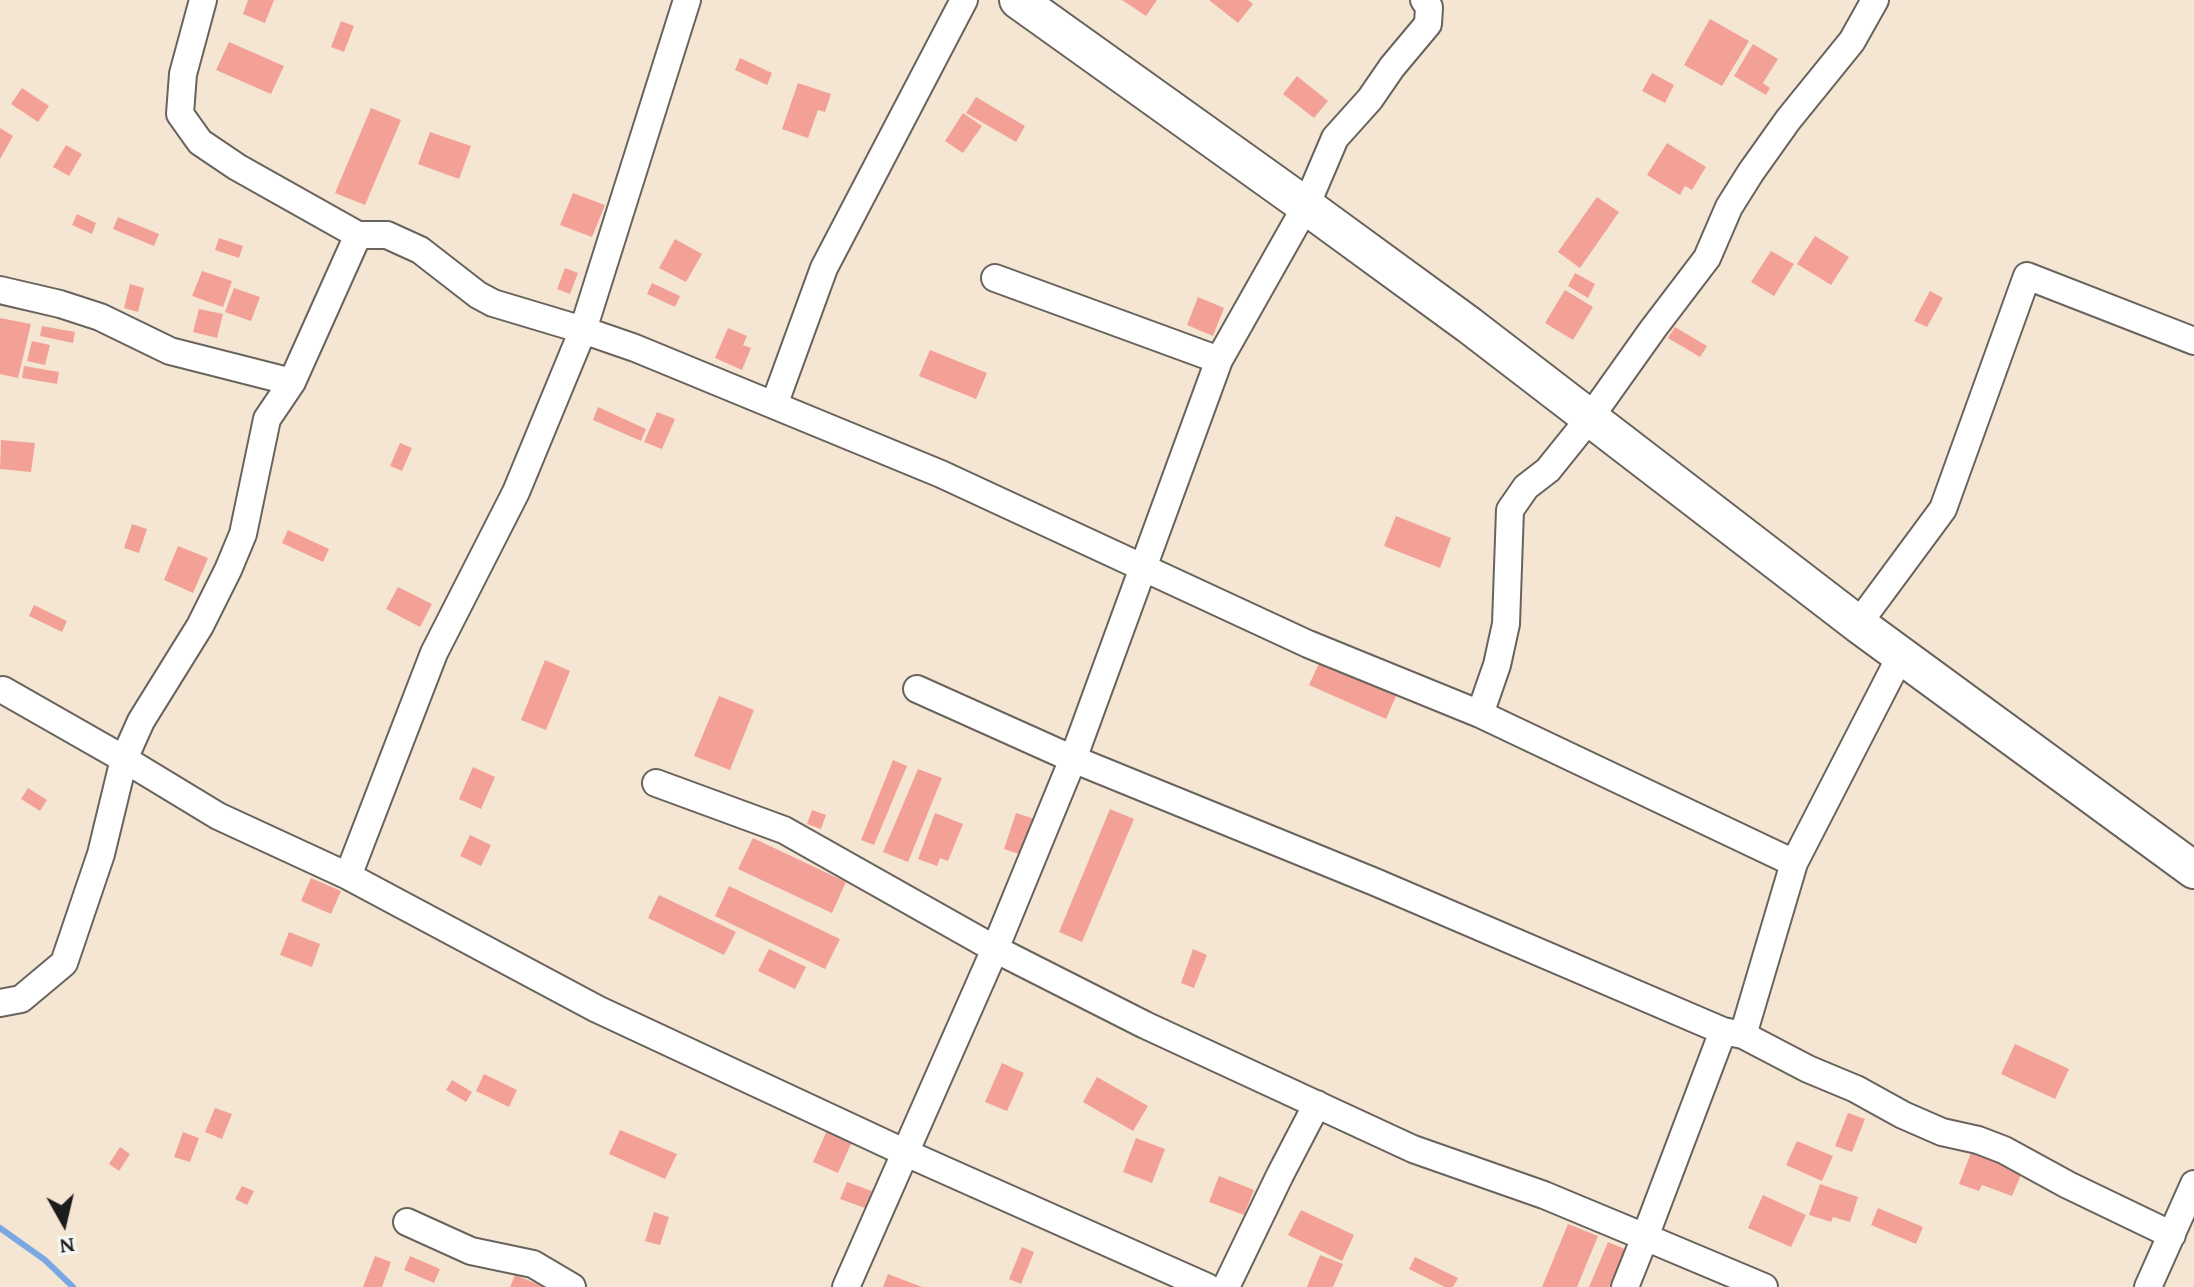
<!DOCTYPE html>
<style>
body{margin:0}
#map{position:relative;width:2194px;height:1287px;overflow:hidden;background:#f5e6d4;font-family:"Gentium Book Plus",serif}
canvas{display:block}
.north{position:absolute;left:24px;top:1183px;width:80px;height:80px;-webkit-text-stroke:6px #f6f6f2;paint-order:stroke;rotate:172deg;font-size:22px;font-weight:700;line-height:32px;text-align:center;color:#1c1c1c}
.north::after{content:'';display:block;margin:auto;width:28px;height:36px;background:#1c1c1c;clip-path:polygon(50% 0,100% 100%,50% 72%,0 100%)}
</style>
<div id="map">
<canvas width="2194" height="1287"></canvas>
<div class="north">N</div>
</div>
<script>
const c = document.querySelector('canvas').getContext('2d');
c.lineJoin = 'round';
function stroke(path, color, width, dash) {
  c.strokeStyle = color;
  c.lineWidth = width;
  c.lineCap = dash ? 'butt' : 'round';
  c.setLineDash(dash || []);
  c.stroke(path);
}
function paint(path, color) {
  c.fillStyle = color;
  c.fill(path, 'evenodd');
}
const stream = new Path2D(`
 M0,1228L45,1260L73,1287`);
const building = new Path2D(`
 M248,0H274L265,23L243,14Z
 M1122,0H1157L1146,16Z
 M1209,0H1248L1253,4L1238,23Z
 M1710,19L1749,41L1722,86L1684,65Z
 M341,21L354,26L344,52L331,47Z
 M229,42L284,66L271,94L216,70Z
 M1753,44L1778,59L1763,83L1770,88L1766,95L1734,76Z
 M740,58L772,73L767,85L735,70Z
 M1652,73L1674,85L1665,103L1642,91Z
 M1297,76L1328,101L1314,118L1283,94Z
 M798,83L831,94L825,112L818,110L808,138L782,129Z
 M22,88L49,106L38,122L11,104Z
 M976,97L1025,126L1016,142L966,113Z
 M371,108L401,120L365,205L335,193Z
 M963,113L982,126L963,153L945,141Z
 M0,128L13,136L0,159Z
 M430,132L471,146L459,179L418,164Z
 M1667,143L1706,167L1692,190L1685,186L1680,195L1647,175Z
 M66,145L82,154L69,176L53,167Z
 M573,193L605,205L592,237L560,225Z
 M1597,197L1619,212L1580,268L1558,252Z
 M77,214L96,223L92,234L72,225Z
 M118,217L159,234L154,246L113,229Z
 M1815,236L1849,257L1831,285L1797,264Z
 M219,238L243,246L239,258L215,250Z
 M675,239L702,254L686,282L659,268Z
 M1771,251L1794,264L1774,296L1751,282Z
 M565,268L578,273L570,294L557,289Z
 M202,271L232,281L223,307L192,296Z
 M1575,273L1595,284L1588,298L1568,286Z
 M652,283L680,296L675,307L647,294Z
 M130,284L144,288L138,312L124,308Z
 M234,288L260,297L251,321L225,312Z
 M1565,290L1593,307L1573,340L1545,323Z
 M1930,291L1943,298L1927,327L1914,321Z
 M1198,297L1224,308L1213,336L1187,325Z
 M199,309L223,314L217,338L193,332Z
 M0,318L31,324L18,378L0,374Z
 M42,326L75,332L73,343L40,336Z
 M1675,327L1707,346L1700,357L1668,338Z
 M728,328L747,336L743,345L751,348L742,370L715,358Z
 M32,341L50,345L45,365L27,361Z
 M930,350L987,373L976,399L919,376Z
 M24,366L59,372L57,384L22,378Z
 M598,407L646,429L641,441L593,420Z
 M657,412L675,419L662,449L644,442Z
 M1,440L35,443L31,472L0,469Z
 M400,443L412,448L402,471L390,466Z
 M1396,516L1451,538L1440,568L1384,546Z
 M132,524L147,529L139,553L124,548Z
 M288,530L329,549L323,562L282,543Z
 M178,546L208,558L193,593L164,580Z
 M398,587L432,604L420,627L386,609Z
 M34,605L67,621L62,632L29,616Z
 M545,660L570,671L546,730L521,720Z
 M1320,661L1397,694L1386,719L1309,685Z
 M719,696L754,710L730,770L694,756Z
 M893,760L907,766L874,845L861,840Z
 M473,767L495,777L481,809L459,799Z
 M918,769L942,778L908,862L883,852Z
 M28,788L47,800L40,811L21,799Z
 M1110,809L1134,819L1082,942L1059,932Z
 M812,810L826,815L821,829L807,824Z
 M935,813L963,824L948,861L940,858L937,866L918,859Z
 M1016,813L1035,819L1022,855L1004,849Z
 M470,835L491,845L481,866L460,856Z
 M753,838L846,882L832,913L738,869Z
 M311,878L341,891L331,914L301,901Z
 M729,886L840,939L825,969L715,916Z
 M659,895L736,932L724,955L648,918Z
 M289,932L320,944L312,967L280,955Z
 M769,949L806,967L795,989L758,971Z
 M1193,949L1207,955L1194,988L1181,983Z
 M2015,1044L2069,1069L2055,1099L2001,1074Z
 M1002,1063L1024,1073L1007,1111L985,1102Z
 M484,1074L517,1090L509,1107L476,1091Z
 M1097,1077L1148,1106L1133,1131L1083,1102Z
 M452,1080L472,1092L466,1102L446,1090Z
 M215,1108L232,1114L222,1139L205,1132Z
 M1848,1113L1865,1119L1852,1152L1835,1146Z
 M829,1126L854,1137L838,1173L813,1162Z
 M620,1130L677,1154L665,1179L609,1154Z
 M183,1132L199,1138L190,1162L174,1157Z
 M1136,1138L1165,1149L1152,1183L1123,1172Z
 M1797,1141L1833,1156L1822,1181L1786,1165Z
 M120,1147L130,1154L119,1171L109,1164Z
 M1972,1150L2023,1170L2012,1196L1982,1185L1979,1191L1959,1184Z
 M1219,1176L1254,1190L1244,1215L1209,1202Z
 M847,1182L872,1191L865,1208L840,1199Z
 M1820,1184L1858,1197L1850,1222L1833,1217L1831,1222L1809,1215Z
 M242,1186L254,1191L247,1205L235,1199Z
 M1763,1195L1806,1215L1791,1247L1748,1228Z
 M1878,1208L1923,1227L1916,1244L1871,1225Z
 M1301,1210L1354,1235L1342,1261L1288,1235Z
 M654,1212L669,1217L660,1245L645,1241Z
 M1568,1224L1598,1236L1577,1287H1542Z
 M1608,1242L1625,1249L1609,1287H1589Z
 M1022,1247L1034,1252L1021,1284L1009,1279Z
 M1320,1255L1343,1264L1333,1287H1307Z
 M375,1256L391,1262L382,1287H363Z
 M410,1256L440,1269L434,1283L404,1270Z
 M1415,1257L1458,1278L1453,1287H1445L1409,1269Z
 M888,1274L922,1287H883Z
 M515,1275L545,1287H510Z`);
const street = new Path2D(`
 M203,0L183,74L180,114L200,142L237,167L358,235H387L420,250L478,295L493,303L583,330L635,348L941,474L1308,644L1480,714L1794,863
 M358,235L292,382L267,419L243,534L228,570L200,626L141,721L124,759L218,816L348,876L597,1009L906,1153L1207,1287
 M995,278L1219,360
 M0,290L60,304L100,317L170,351L292,382
 M774,405L824,268L964,0
 M1858,624L1943,509L2027,276L2194,341
 M917,689L1073,759L1375,882L1723,1031L1743,1035L1808,1069L1856,1089L1903,1115L1942,1132L1978,1140L2004,1150L2068,1185L2172,1235
 M1480,714L1497,665L1506,624L1510,510L1526,487L1548,470L1589,419L1653,329L1707,258L1729,207L1751,172L1788,120L1852,41L1875,0
 M656,783L784,830L995,949L1145,1025L1413,1149L1544,1195L1645,1237L1625,1287
 M348,876L434,653L516,492L583,330L687,0
 M0,1003L21,999L64,963L101,854L124,759L3,690
 M1723,1031L1645,1237L1764,1287
 M1743,1035L1794,863L1901,655
 M407,1222L471,1251L533,1264L572,1287
 M846,1287L995,949L1073,759L1219,360L1306,206L1335,138L1370,99L1392,67L1428,24L1429,7L1424,0
 M1226,1287L1280,1175L1317,1104
 M2148,1287L2194,1184`);
const secondary = new Path2D(`
 M1018,0L1306,206L1469,325L1858,624L2194,870`);
stroke(stream, '#79a8e3', 6);
paint(building, '#f3a197');
stroke(street, '#68635c', 30);
stroke(secondary, '#68635c', 40);
stroke(street, '#fff', 26);
stroke(secondary, '#fff', 36);
</script>
